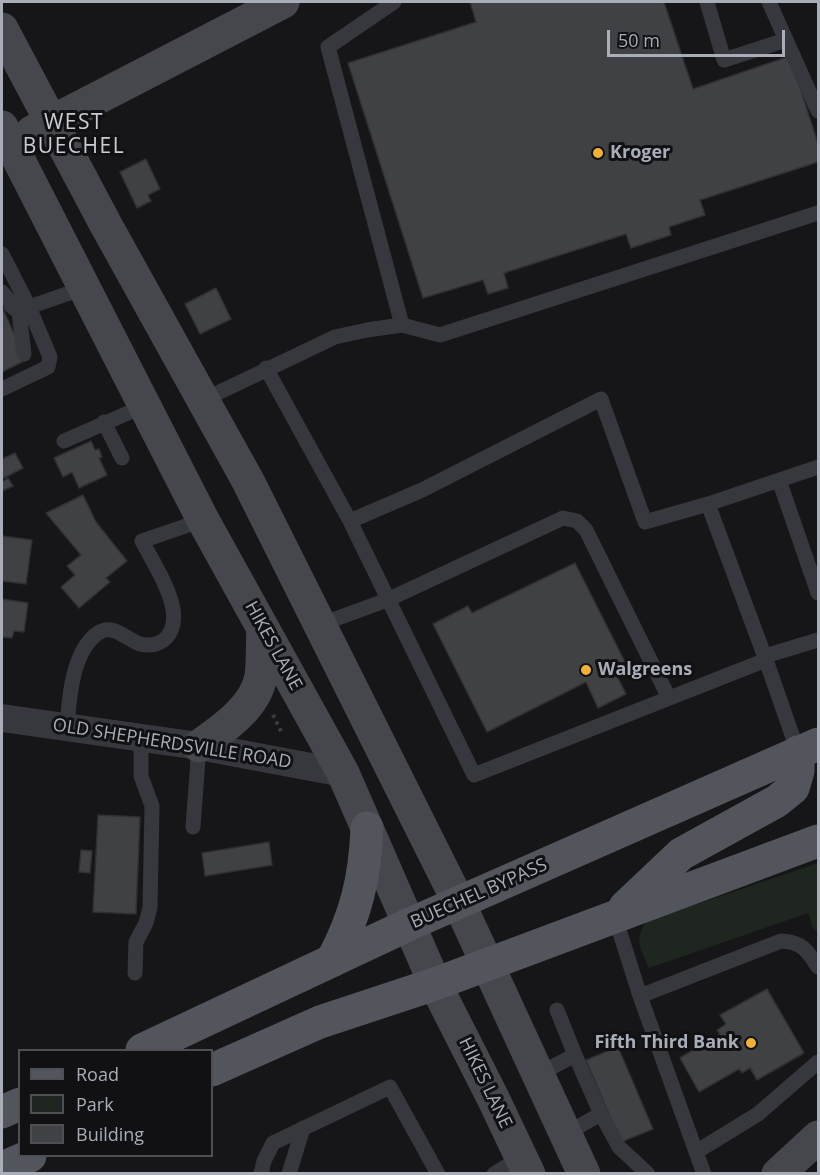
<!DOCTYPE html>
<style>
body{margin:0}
#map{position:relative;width:820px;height:1175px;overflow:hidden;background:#161618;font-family:"Open Sans",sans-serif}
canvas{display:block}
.frame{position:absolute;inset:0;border:3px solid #a8adb8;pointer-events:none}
.legend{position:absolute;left:18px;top:1049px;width:195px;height:108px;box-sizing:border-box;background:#111113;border:2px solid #4d4f55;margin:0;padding:8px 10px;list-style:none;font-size:18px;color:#a8adb8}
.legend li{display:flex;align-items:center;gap:12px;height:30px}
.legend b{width:30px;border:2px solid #4d4f55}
.scale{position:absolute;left:607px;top:30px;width:178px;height:27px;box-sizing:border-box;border:3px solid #a8adb8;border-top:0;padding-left:8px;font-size:18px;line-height:21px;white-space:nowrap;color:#a8adb8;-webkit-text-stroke:4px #111113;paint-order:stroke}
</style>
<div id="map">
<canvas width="820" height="1175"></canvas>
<div class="frame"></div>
<ul class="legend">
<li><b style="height:8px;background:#53555c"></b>Road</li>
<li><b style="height:16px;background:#1e261f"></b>Park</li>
<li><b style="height:16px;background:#404145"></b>Building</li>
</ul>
<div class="scale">50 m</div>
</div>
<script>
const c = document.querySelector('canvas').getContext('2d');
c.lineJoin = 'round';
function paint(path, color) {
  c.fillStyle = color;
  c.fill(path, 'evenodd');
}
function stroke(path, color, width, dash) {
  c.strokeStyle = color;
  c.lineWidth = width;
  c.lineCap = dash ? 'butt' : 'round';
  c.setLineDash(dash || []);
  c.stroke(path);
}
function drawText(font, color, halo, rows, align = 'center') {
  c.font = font + ' "Open Sans",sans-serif';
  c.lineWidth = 6;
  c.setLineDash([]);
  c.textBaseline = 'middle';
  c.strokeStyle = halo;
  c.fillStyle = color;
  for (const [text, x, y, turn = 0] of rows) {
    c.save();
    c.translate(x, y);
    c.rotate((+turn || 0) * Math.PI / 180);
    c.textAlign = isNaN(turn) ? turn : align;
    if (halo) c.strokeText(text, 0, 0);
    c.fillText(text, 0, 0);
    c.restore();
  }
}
const green = new Path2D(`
 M818,863V931L813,928L808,913L649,968C641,950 633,939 647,921Z`);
const building = new Path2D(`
 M470,2H664L693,89L790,56L818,144V162L700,200L705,215L669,227L671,235L631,248L626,234L504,273L508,288L488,294L483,280L423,298L348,63L476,22Z
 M146,159L160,189L148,195L151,201L137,208L120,172Z
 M216,288L231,319L200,334L185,304Z
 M2,307L26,360L2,372Z
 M91,441L95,450L99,449L100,452L102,457L99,458L107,475L79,488L72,472L63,477L54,458Z
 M15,453L23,468L2,479V459Z
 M8,478L13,486L2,491V482Z
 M83,495L96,522L127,561L106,578L110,582L79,608L61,587L75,575L67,566L81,555L46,513Z
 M2,536L32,540L26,584L2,581Z
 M575,563L625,662L613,668L626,694L598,708L586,682L487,732L433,624L468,606L472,613Z
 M2,599L28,603L24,632L14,631L12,638L2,637Z
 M98,815L140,817L136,914L93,912Z
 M269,842L272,865L205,876L202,853Z
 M81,850L92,851L90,873L79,872Z
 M767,989L804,1053L757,1080L750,1068L742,1073L739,1069L699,1092L680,1058L720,1034L717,1030L726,1024L720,1015Z
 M618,1047L653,1129L621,1142L586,1060Z`);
const path = new Path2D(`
 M273,715L283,735`);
const lane = new Path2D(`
 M394,2L328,47L402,325
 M707,2L724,60L786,40
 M769,2L818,111
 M2,254L29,307L84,288
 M2,292L19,312L29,307L50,357L48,367L2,389
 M11,306L19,312L24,354
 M266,368L350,521L474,775L766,660
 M203,400L335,337L367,330L402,325L440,335L818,213
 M104,422L122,458
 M64,441L144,406
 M779,480L818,593
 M350,521L422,490L601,399L645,522L708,504
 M319,625L387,600L563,518L577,521L586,530L669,698
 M765,656L818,640
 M67,727C69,699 72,651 98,633C113,623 126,639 140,644C149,646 159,645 166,638C189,614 154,565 142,541L203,520
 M798,752L766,660L708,504L818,467
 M193,827L199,746
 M615,917L640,996L781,941C802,942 807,950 818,967
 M135,973L136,942L146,923L150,907L152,806L141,776V738
 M640,996L704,1174
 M537,1075L575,1055L557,1010
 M601,1114L619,1147L648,1174
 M565,1134L601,1114L575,1055
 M696,1152L758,1114L818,1062
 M261,1174L264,1161L273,1143L390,1087L438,1174
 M289,1174L303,1128
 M494,1174L521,1157`);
const street = new Path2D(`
 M2,718L199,746L343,773`);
const secondary = new Path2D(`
 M2,29L106,225L248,481L459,903L584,1174
 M2,127L203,520L343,773L435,984L493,1098L529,1174
 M32,132L283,2
 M199,746C223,729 256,707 261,676C263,660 262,643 263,628
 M778,1174L818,1137`);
const primary = new Path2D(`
 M625,907L681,854L777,801L793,788L798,771V752
 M332,961C356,915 365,879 367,828
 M142,1050L410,924L818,744
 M212,1070L320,1022L435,984L818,841
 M2,1112L20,1104
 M2,1168L30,1156`);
const markers = [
 [598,153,6,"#f2b134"],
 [586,670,6,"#f2b134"],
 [751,1043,6,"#f2b134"]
];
const poiNames = [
 ["Kroger",610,153],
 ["Walgreens",598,670],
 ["Fifth Third Bank",739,1043,"right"]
];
const streetNames = [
 ["HIKES LANE",273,646,61],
 ["OLD SHEPHERDSVILLE ROAD",172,744,9],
 ["BUECHEL BYPASS",479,894,-24],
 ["HIKES LANE",485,1083,64]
];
const quarterNames = [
 ["WEST",74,123],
 ["BUECHEL",74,147]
];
paint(green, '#1e261f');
paint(building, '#404145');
stroke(building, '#303034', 1.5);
stroke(path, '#3d3f44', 4, [3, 4.5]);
stroke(lane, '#37383d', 15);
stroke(street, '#37383d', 28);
stroke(secondary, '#45474d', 33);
stroke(primary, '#53555c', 33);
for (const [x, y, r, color] of markers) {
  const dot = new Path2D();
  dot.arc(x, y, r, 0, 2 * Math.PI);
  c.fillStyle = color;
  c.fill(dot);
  stroke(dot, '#111113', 2);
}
drawText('bold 18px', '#a8adb8', '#111113', poiNames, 'left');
drawText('18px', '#a8adb8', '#111113', streetNames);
c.letterSpacing = '1.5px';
drawText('21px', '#c9ccd4', '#111113', quarterNames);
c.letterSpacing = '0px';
</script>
